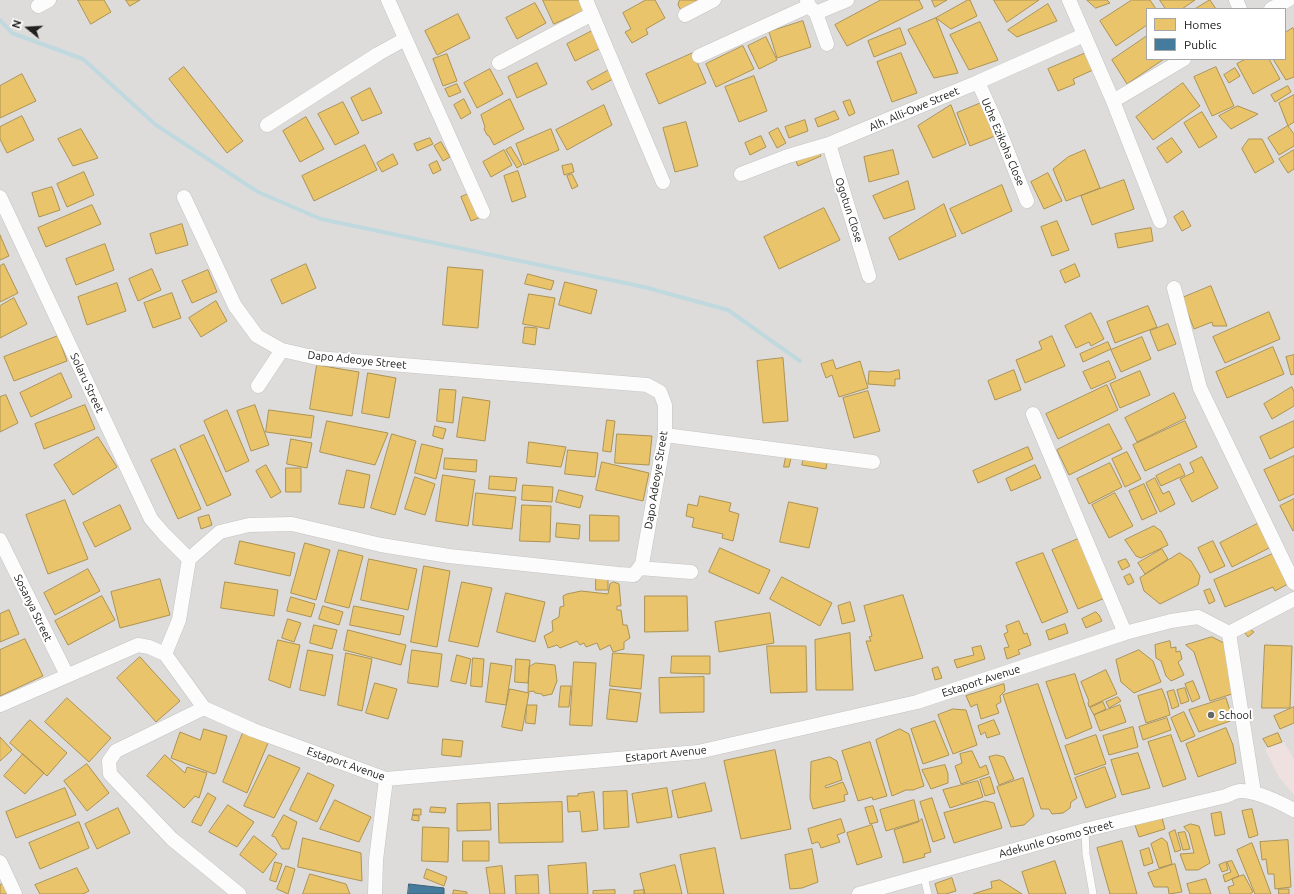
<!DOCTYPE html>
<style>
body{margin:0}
#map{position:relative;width:1294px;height:894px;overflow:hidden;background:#eeece9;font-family:Ubuntu,sans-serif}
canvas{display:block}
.legend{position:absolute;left:1146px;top:8px;width:140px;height:52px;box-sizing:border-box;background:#fff;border:1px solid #a6a6a6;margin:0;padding:5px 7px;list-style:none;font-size:12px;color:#202020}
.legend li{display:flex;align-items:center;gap:8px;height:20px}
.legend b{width:20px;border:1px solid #a6a6a6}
.north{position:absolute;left:8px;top:8px;width:40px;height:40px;-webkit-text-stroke:3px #fff;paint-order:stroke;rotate:288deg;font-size:11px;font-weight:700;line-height:16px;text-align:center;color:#202020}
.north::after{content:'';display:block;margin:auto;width:14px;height:18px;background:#202020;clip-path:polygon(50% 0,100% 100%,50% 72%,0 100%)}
</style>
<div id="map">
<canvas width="1294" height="894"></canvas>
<ul class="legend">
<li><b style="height:11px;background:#e9c46a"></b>Homes</li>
<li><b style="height:11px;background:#457b9d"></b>Public</li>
</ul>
<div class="north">N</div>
</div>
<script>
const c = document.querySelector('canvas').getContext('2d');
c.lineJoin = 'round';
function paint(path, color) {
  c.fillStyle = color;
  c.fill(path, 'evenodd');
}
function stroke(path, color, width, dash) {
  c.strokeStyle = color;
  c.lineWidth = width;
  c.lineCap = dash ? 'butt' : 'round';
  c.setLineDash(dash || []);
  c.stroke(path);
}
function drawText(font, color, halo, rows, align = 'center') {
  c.font = font + ' Ubuntu,sans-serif';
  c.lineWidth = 4;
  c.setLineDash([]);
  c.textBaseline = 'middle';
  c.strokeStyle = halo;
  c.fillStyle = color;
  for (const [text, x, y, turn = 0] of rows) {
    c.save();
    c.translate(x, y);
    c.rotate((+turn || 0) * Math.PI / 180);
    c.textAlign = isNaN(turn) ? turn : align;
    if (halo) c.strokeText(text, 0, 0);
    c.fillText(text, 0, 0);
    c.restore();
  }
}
const residential = new Path2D(`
 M0,0H1294V894H0ZM1147,9H1285V59H1147Z`);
const commercial = new Path2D(`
 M1284,742L1294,759V795L1279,777L1265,749Z`);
const homes = new Path2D(`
 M78,0H104L111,12L91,24Z
 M126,0H140L130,6Z
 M543,0H580L585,10L554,24Z
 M646,0H655L665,18L646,29L648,34L632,43L625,32L631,29L623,13Z
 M681,0H703L682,12L678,5L679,1Z
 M881,0H919L923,8L847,46L835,25Z
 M932,0H947L935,7Z
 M968,0H970L977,16L951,29L936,18Z
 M994,0H1039L1007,22Z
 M1087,0H1107L1110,3L1096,8Z
 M1132,0H1150L1156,9H1147V25L1116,46L1100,21Z
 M1160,0H1195L1182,9H1166Z
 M1210,0L1216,9H1195Z
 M535,3L546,23L517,39L506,18Z
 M1048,4L1057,21L1017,37L1008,30Z
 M458,14L470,38L437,55L425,31Z
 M936,18L958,73L934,78L908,30Z
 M803,21L811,47L777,58L769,32Z
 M980,22L998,60L969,70L950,35Z
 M900,28L906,44L874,57L868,41Z
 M1293,28L1294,30V77L1286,80L1273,59H1285V33Z
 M592,31L601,48L575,61L567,44Z
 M1147,36V59H1164L1127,84L1112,60Z
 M766,37L777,60L759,69L748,46Z
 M743,46L754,69L716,87L706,64Z
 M693,53L706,83L659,104L646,74Z
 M901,53L917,93L892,102L877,62Z
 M1086,53L1093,70L1073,79L1075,84L1058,91L1048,69Z
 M447,54L457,81L443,86L433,59Z
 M1246,59H1269L1280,79L1253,94L1237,64Z
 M537,63L547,84L517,98L508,77Z
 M184,67L243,141L227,153L169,79Z
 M1216,67L1234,106L1212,116L1194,77Z
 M1235,68L1240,76L1229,83L1224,75Z
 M490,69L503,94L477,108L464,83Z
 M611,69L615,78L592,90L587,82Z
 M22,74L36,101L0,118V86Z
 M754,76L767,111L739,122L725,87Z
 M1183,83L1200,106L1153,140L1136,117Z
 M457,84L461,92L449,97L445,89Z
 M1288,86L1291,92L1275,102L1271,95Z
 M370,88L382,113L362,121L351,98Z
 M1294,95V122L1288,126L1279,103Z
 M464,99L471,113L461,119L454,105Z
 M510,99L524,129L494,145L489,136L487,135L484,129L485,127L481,115Z
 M850,100L855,113L849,116L843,102Z
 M343,102L359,133L335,145L318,114Z
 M981,103L995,136L970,146L957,113Z
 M604,105L612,125L567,150L556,130Z
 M951,105L966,144L933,158L918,126Z
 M1238,106L1258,114L1231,129L1219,116Z
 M835,111L839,119L818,127L815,119Z
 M1202,112L1217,137L1199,148L1184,123Z
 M22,116L34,140L7,153L0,139V127Z
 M306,117L324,149L300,162L283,131Z
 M805,120L808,131L789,138L785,127Z
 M686,122L698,166L675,172L663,128Z
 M1288,126L1294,134V146L1279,155L1268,138Z
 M778,128L786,143L777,148L769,133Z
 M81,129L98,158L73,166L58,139Z
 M551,129L559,150L524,165L516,144Z
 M761,136L766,147L750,155L745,143Z
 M430,138L433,144L417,151L414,144Z
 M1172,138L1182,152L1167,163L1157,148Z
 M1249,139H1262L1274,162L1255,173L1242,149Z
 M441,142L450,157L443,161L434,146Z
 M365,145L377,170L314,201L302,176Z
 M511,147L522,165L517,168L506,150Z
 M818,149L821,156L798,166L795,159Z
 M504,150L512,165L491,177L483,162Z
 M893,150L899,174L869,182L864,157Z
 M1085,150L1100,188L1066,201L1053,169L1068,157Z
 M1294,150V169L1288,173L1279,159Z
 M393,154L398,164L382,172L377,163Z
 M437,161L441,170L433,174L429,165Z
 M572,164L574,172L564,175L562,166Z
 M518,171L526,197L512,202L504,176Z
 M84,172L94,195L67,207L57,184Z
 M1048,173L1062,201L1044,209L1031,182Z
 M572,174L578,186L572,189L567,176Z
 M1124,180L1134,209L1092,225L1081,196Z
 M908,181L915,209L884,219L873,196Z
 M1002,185L1012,211L962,234L950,209Z
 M52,187L60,210L39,217L32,193Z
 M471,193L481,217L471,221L461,197Z
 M944,204L956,236L899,260L889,238Z
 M92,205L101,224L46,247L38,228Z
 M824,208L840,240L779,269L764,237Z
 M1183,211L1191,226L1182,231L1174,217Z
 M1057,221L1069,250L1052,256L1041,227Z
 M182,224L188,245L156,254L150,234Z
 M1151,228L1153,241L1118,248L1115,234Z
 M0,235L9,256L0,260Z
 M105,244L114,270L76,285L66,259Z
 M4,264L18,293L0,302V266Z
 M306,264L316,288L282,304L271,280Z
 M1075,264L1080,276L1065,283L1060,271Z
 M448,267L483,270L478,328L443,325Z
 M152,269L161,290L138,301L129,279Z
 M208,270L217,292L192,303L182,281Z
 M528,274L554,281L551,290L525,284Z
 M565,282L597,290L591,314L559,305Z
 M117,283L126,311L87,325L78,297Z
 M1211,286L1227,326H1213L1212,322L1194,329L1182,298Z
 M172,293L181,318L153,328L144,303Z
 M529,294L555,298L549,329L523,324Z
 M14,298L27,324L0,338V306Z
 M216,301L227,321L201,337L189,318Z
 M1148,306L1157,327L1115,343L1107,322Z
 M1269,312L1280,339L1225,363L1213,337Z
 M1091,313L1104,339L1091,346L1089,342L1076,348L1065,326Z
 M1168,324L1176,344L1158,351L1150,331Z
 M525,327L537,328L535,345L523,343Z
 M58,336L67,361L14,381L4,357Z
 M1052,336L1065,366L1025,383L1016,360L1042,349L1039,342Z
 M1142,337L1151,359L1121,372L1111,350Z
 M1108,342L1111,349L1083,362L1080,354Z
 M1273,347L1284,374L1227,398L1216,372Z
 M1294,355V374L1291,375L1286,357Z
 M783,358L788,421L763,423L757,361Z
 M833,360L836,369L860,361L868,388L839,397L832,375L826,378L821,364Z
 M1109,361L1116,378L1091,389L1083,372Z
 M317,365L359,372L352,416L310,409Z
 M899,370L900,379H895V386L868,384L869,371L889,372Z
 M1014,370L1021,390L995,400L988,381Z
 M1140,371L1150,395L1120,408L1110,384Z
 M61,373L72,397L31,417L20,393Z
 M368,373L396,378L389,418L362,413Z
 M1107,385L1118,410L1058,439L1046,414Z
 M1292,387L1294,392V406L1272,419L1264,404Z
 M440,389L456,390L453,423L437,421Z
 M868,391L880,431L854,438L843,398Z
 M1174,393L1186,418L1137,442L1125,418Z
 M6,395L18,423L0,432V397Z
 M463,397L490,401L485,441L457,437Z
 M85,405L95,429L44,449L35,424Z
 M255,405L269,445L251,451L237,411Z
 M227,410L249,461L226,472L204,421Z
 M269,410L314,416L311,438L266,432Z
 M607,420L615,421L611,452L603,451Z
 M327,421L388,433L375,465L320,452Z
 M1185,421L1197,447L1145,471L1133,445Z
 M1294,421V447L1270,459L1260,437Z
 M1109,424L1122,449L1069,475L1057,450Z
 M435,426L446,429L443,439L433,436Z
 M392,434L416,441L395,515L371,508Z
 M617,434L652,436L649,465L615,463Z
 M204,435L231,495L207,506L180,446Z
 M98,437L117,467L73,495L54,465Z
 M291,439L312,443L307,468L287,464Z
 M529,442L566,447L561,467L527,463Z
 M422,444L443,449L436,479L415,473Z
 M1028,447L1033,459L978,483L973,471Z
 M175,449L201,509L178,519L151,460Z
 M568,450L598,453L595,477L565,474Z
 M1127,452L1141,479L1125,487L1112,459Z
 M1294,456V494L1279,501L1264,470Z
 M786,457L791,458L789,467H784Z
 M1202,457L1218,488L1192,502L1180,479L1194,472L1190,463Z
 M445,458L477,460L476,472L444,469Z
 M804,458L827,462L826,469L802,465Z
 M602,462L649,473L643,501L596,490Z
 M1110,463L1122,487L1089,504L1077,479Z
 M1180,464L1185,475L1161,486L1156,476Z
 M266,465L281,492L271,498L256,471Z
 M1035,465L1041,478L1011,491L1006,479Z
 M286,468H301V492H286Z
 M347,470L370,475L364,508L339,504Z
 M443,475L475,480L468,526L436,521Z
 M490,476L517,478L515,491L489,489Z
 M415,477L435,484L425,515L405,509Z
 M1155,478L1163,494L1169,491L1175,504L1160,512L1146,483Z
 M1144,484L1157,513L1142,520L1129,491Z
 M523,485L553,487L552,502L522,500Z
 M559,490L583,496L580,508L556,502Z
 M476,493L516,497L512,529L473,525Z
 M1115,493L1133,526L1109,538L1092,505Z
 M700,496L731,503L729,511L739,514L733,541L722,538L723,534L692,527L694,518L686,516L688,504L697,506Z
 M1294,499V530L1293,531L1280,506Z
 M65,500L88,559L48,574L26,515Z
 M789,502L818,508L809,548L780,542Z
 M120,505L131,529L95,547L83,523Z
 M522,505L551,506L550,542L520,541Z
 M209,515L212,525L201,529L198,518Z
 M590,515L619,516V541H590Z
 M557,523L580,525L579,539L556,537Z
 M1259,523L1271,547L1232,567L1220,543Z
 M1154,526L1161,531L1168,545L1141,558L1136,556L1125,540Z
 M1078,539L1105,598L1078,609L1052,550Z
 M240,541L295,553L290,576L235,564Z
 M1213,541L1225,566L1210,573L1198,548Z
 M305,543L330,550L316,600L291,593Z
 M720,548L770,570L759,594L709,572Z
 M1162,549L1168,559L1145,574L1138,563Z
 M339,550L363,556L349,608L325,602Z
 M1277,552L1288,584L1275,591L1273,587L1225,607L1214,580Z
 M1043,553L1068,612L1042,623L1016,563Z
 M1180,553L1191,561L1200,576L1198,585L1160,604L1144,591L1140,578Z
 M369,559L417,569L408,610L361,600Z
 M1126,559L1130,566L1122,570L1118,562Z
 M424,566L450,571L437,647L411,642Z
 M88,569L100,591L55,615L44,593Z
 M1130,574L1134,582L1128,585L1124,577Z
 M782,577L832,603L820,626L770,599Z
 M596,578H608V590H596Z
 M160,579L170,615L120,628L111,592Z
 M225,582L278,590L274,616L221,608Z
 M462,582L492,588L478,647L449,641Z
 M614,582L619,584L621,606H617V610H621L623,625H627L630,638L624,642V649L613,652L610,645L600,650L597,643L586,647L584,643L580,645L577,641L560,648L557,645L548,648L544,636L553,631L552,621L559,617L560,607L564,606L563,596L567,594L581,591L608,594L610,584Z
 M1210,589L1215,601L1209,604L1204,591Z
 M506,593L545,602L535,642L497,632Z
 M903,595L923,658L875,671L866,641H871L869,637L872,636L864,606Z
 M102,596L115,620L68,645L55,621Z
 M645,596H687L688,631L645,632Z
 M291,597L315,604L311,617L287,611Z
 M850,602L855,621L842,624L838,606Z
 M323,606L343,612L339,625L319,619Z
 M354,606L404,616L400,635L350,625Z
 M9,610L19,634L0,642V614Z
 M1096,612L1099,615L1102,621L1086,628L1082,619Z
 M770,613L774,643L719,652L715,622Z
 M288,619L301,623L294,642L282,638Z
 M1019,621L1024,634L1027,633L1031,645L1018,650L1020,654L1007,659L1004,648L1009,647L1004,634L1008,632L1006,626Z
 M1065,624L1068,633L1049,640L1046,631Z
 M314,625L337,630L332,649L310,643Z
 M1250,629L1254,632L1248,637L1245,633Z
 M348,630L406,645L401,665L344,650Z
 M850,633L853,690H816L815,640Z
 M1212,637L1224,643L1232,694L1210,701L1194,652L1186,645Z
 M25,639L43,676L0,696V650Z
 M278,640L300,645L290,688L269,680Z
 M1170,641L1171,648L1176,647V652L1180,651L1182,659L1178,662L1184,675L1171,681L1166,676L1161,661L1156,658L1155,645Z
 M1265,645L1292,646L1290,708H1262Z
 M767,646H806L807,692L771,693Z
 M981,646L985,659L957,668L954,660L974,655L972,648Z
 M308,650L333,655L325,696L300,690Z
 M412,650L442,654L438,687L408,683Z
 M1139,650L1153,661L1161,682L1134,693L1121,682L1116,660Z
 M346,653L372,659L362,711L338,705Z
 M613,653L644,655L641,689L610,686Z
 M457,655L471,659L466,684L451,681Z
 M672,656H710V674L671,673Z
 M140,657L180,701L156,722L117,678Z
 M473,658L484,659L482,687L471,686Z
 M516,659L530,660L528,683L515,682Z
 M574,662L596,663L592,726L570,725Z
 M491,663L512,666L506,705L486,702Z
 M536,663L555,665L557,681L552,694L543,696L542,694L535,693L534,691L528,692L529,667Z
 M938,667L942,678L935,680L932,669Z
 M1106,670L1117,694L1089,707L1088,703L1089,701L1081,682Z
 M1075,674L1092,728L1066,739L1046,682Z
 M704,677V712L660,713L659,678Z
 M1193,681L1200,698L1192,702L1185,684Z
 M375,683L397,689L388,719L366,713Z
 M1004,684L1005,691L1000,696L1001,702L996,705L999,713L981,719L977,704L971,707L966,696Z
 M1038,684L1077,798L1071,802L1070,808L1063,813L1052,814L1049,809H1041L1003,695Z
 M561,686H571L569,707H559Z
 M1185,688L1189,701L1181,704L1177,690Z
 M510,689L529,693L522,731L502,727Z
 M610,689L641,693L637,722L607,719Z
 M1162,689L1167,702L1170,715L1146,723L1138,696Z
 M1174,690L1179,706L1172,709L1167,692Z
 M1118,697L1121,701L1109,708L1106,702Z
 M67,698L111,738L89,762L45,722Z
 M1226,698L1233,720L1199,732L1189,710Z
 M1103,702L1106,709L1094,715L1090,708Z
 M527,705H537L535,724L526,723Z
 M1120,705L1126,722L1100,731L1094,715Z
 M1294,707V723L1280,729L1274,716Z
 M953,709L966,710L977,745L953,754L938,715Z
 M1184,712L1195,736L1181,742L1171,718Z
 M1167,718L1171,730L1143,740L1139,727Z
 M30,720L67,753L47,776L10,743Z
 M994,720L1000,734L987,738L985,732L981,735L978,726Z
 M935,721L949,755L923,764L911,729Z
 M1133,727L1138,747L1109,755L1103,736Z
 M1226,728L1233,745L1236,763L1198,777L1186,744Z
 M204,729L227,736L216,773L214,774L171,758L180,732L200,740Z
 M900,729L909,734L924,786L913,790H906L892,796L876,740Z
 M243,733L268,743L247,793L223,782Z
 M1278,733L1282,742L1268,747L1263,739Z
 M1096,735L1106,764L1075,775L1065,746Z
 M1171,735L1186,779L1163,787L1148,742Z
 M0,737L12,750L0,761Z
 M443,739L463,741L461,757L442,755Z
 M870,742L887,796L873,800L872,797L858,801L842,751Z
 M775,750L791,829L741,839L724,761Z
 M972,751L980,768L986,765L989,774L961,784L955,766L962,763L960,754Z
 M1138,753L1150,788L1122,795L1111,760Z
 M23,754L44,773L25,794L4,776Z
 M165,755L185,773L187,767L207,773L199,798L195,796L184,808L147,776Z
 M269,755L300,768L274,818L244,806Z
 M997,755L1004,757L1014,779L999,785L989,757Z
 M830,757L837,761L842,780L825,786L826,788L843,782L848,794L844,795L845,801L813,809L810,798L811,762Z
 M87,764L109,793L87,811L64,781Z
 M945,765L948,774V783L931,789L922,770Z
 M1105,767L1116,797L1086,808L1075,778Z
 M308,773L334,785L317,822L290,810Z
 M990,777L995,793L985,796L980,780Z
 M1023,778L1034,816L1024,825L1011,827L997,787Z
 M978,781L983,797L950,808L943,790Z
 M705,783L712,811L678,818L672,791Z
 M65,788L76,815L16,838L6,812Z
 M667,788L672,817L637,823L632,794Z
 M627,791L629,827L604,829L603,792Z
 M594,792L598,830L582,832L580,811L568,812L567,796H578V794Z
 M208,793L216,798L201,826L192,822Z
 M932,798L945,838L933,842L920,802Z
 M335,800L371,817L359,842L320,829Z
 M914,800L919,821L886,831L880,810Z
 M986,801L994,803L1002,828L954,843L944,813Z
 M562,802L563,842L499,843L498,804Z
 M490,803L491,830L457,831V804Z
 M228,805L254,822L237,847L209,832Z
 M873,806L878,822L870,824L865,808Z
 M431,807L446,808L445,813L430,812Z
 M118,808L130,833L97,849L85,824Z
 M414,809H421V815H413Z
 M1252,809L1258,835L1249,838L1242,811Z
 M1221,812L1225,834L1215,836L1211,814Z
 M1161,814L1165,829L1139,837L1134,822Z
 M284,815L297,822L289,849H282L275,837L272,836Z
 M413,815L419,816V821L412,820Z
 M841,819L845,832L837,835L840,842L821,848L819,843L817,842L812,844L808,829Z
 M922,819L931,852L924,854L925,857L903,863V859L894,830L918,822Z
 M79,822L89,848L40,869L29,843Z
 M1191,824L1199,826L1210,863L1198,870H1186L1180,854L1194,853L1189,833L1184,827Z
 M872,825L882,857L857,865L847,833Z
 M423,827L449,828L448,862L422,861Z
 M1175,830L1181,850L1175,852L1169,833Z
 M1185,832L1190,849L1183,850L1178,833Z
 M254,836L277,854L263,873L240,855Z
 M303,838L361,853L362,881L298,867Z
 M1162,838L1167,842L1172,864L1159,868L1151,844Z
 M1288,840L1291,887L1275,889L1274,874H1268L1266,859L1262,860L1260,842Z
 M463,841H489V861H463Z
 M1122,841L1137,894H1110L1097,848Z
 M1252,843L1271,894H1255L1237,850Z
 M715,848L724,894H688L680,855Z
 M1149,848L1153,863L1144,866L1140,851Z
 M812,849L818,882L802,888L790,889L785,855Z
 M1055,861L1066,894H1029L1022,872Z
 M1232,861L1239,876L1225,882L1223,875L1231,872L1227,862Z
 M275,862L282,864L276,882L270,880Z
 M1226,862L1228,870L1222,872L1219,865Z
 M586,863L588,894H550L548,866Z
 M1175,864L1182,892L1169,894L1168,887H1154L1148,873Z
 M675,865L682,894H645L640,874Z
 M286,866L295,869L288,894L277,889Z
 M502,866L505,894H490L486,868Z
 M77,868L89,891L83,894H40L35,885Z
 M427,869L447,877L444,886L424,878Z
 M310,874L346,884L350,894H303Z
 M538,875L539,894H516L515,876Z
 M1244,875L1253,892L1250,894H1230L1228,887L1234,885L1232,879Z
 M952,878L956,891L946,894H938L935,884Z
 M1206,879L1211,894H1190L1187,884Z
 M1000,880L1022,894H973L992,888L991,882Z
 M8,882L13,894H0V885Z
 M1279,889H1289V894H1279Z
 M454,890L467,892V894H453Z
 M615,890V894H593V891Z
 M644,890V894H634V891Z`);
const public = new Path2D(`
 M409,884L444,888V894H408Z`);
const stream = new Path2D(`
 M0,20L12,33L83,59L156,125L258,192L321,219L644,287L728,310L800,361`);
const service = new Path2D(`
 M1085,830L1086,854L1093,894
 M924,877L928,894`);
const minor = new Path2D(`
 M388,0L483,212
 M586,0L663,182
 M1069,0L1113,101L1160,221
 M1236,0L1240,9
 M38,6L49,0
 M809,6L816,13L827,44
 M1271,9L1288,0
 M816,13L847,0
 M685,15L714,0
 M699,56L809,6L807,0
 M499,63L592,14
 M978,82L996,122L1027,201
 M1113,101L1184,59
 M267,125L378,54L405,39
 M829,144L869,276
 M741,174L788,156L829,144L978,82L1084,35
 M0,197L151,519L164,534L189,559
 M1174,288L1200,388L1294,583
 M258,386L282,350
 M1033,414L1125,633
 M665,435L873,462
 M0,540L67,675
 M639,568L691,572
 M1229,633L1294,599
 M165,654L179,620L189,559L220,532L249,525L292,524L381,545L449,556L618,574L634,575L642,564L665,435V405L660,392L647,385L317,358L282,350L257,336L235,306L184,197
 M0,705L138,645L149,647L165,654L204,708L253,730L386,779L698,752L917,702L1125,633L1171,621L1198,617L1229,633L1254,793
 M204,708L116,751L109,761L110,774L172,839L239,894
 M0,862L15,894
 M375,894L376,860L386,779
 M859,894L1085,830L1226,796C1230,794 1236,791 1241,791C1257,791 1279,802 1294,810`);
const markers = [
 [1211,715,4,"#686766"]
];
const streetNames = [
 ["Alh. Alli-Owe Street",914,109,-23],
 ["Uche Ezikoha Close",1003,142,67],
 ["Ogotun Close",849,210,72],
 ["Dapo Adeoye Street",357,360,6],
 ["Solaru Street",87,383,65],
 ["Dapo Adeoye Street",656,480,-81],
 ["Sosanya Street",33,608,64],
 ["Estaport Avenue",981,681,-18],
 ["Estaport Avenue",666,754,-6],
 ["Estaport Avenue",346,764,19],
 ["Adekunle Osomo Street",1056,839,-15]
];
const poiNames = [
 ["School",1219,715]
];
paint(residential, '#dddcda');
paint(commercial, '#efe1e0');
paint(homes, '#e9c46a');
stroke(homes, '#ad9354', 1);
paint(public, '#457b9d');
stroke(public, '#3a6078', 1);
stroke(stream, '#bfd9df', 4);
stroke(service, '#c5c4c3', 8);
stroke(minor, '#c5c4c3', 15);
stroke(service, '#fcfcfc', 7);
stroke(minor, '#fcfcfc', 14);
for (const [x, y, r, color] of markers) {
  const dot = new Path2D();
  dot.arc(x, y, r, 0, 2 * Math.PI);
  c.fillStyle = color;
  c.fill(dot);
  stroke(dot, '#fff', 1.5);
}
drawText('11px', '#202020', '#fff', streetNames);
drawText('11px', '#202020', '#fff', poiNames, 'left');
</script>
